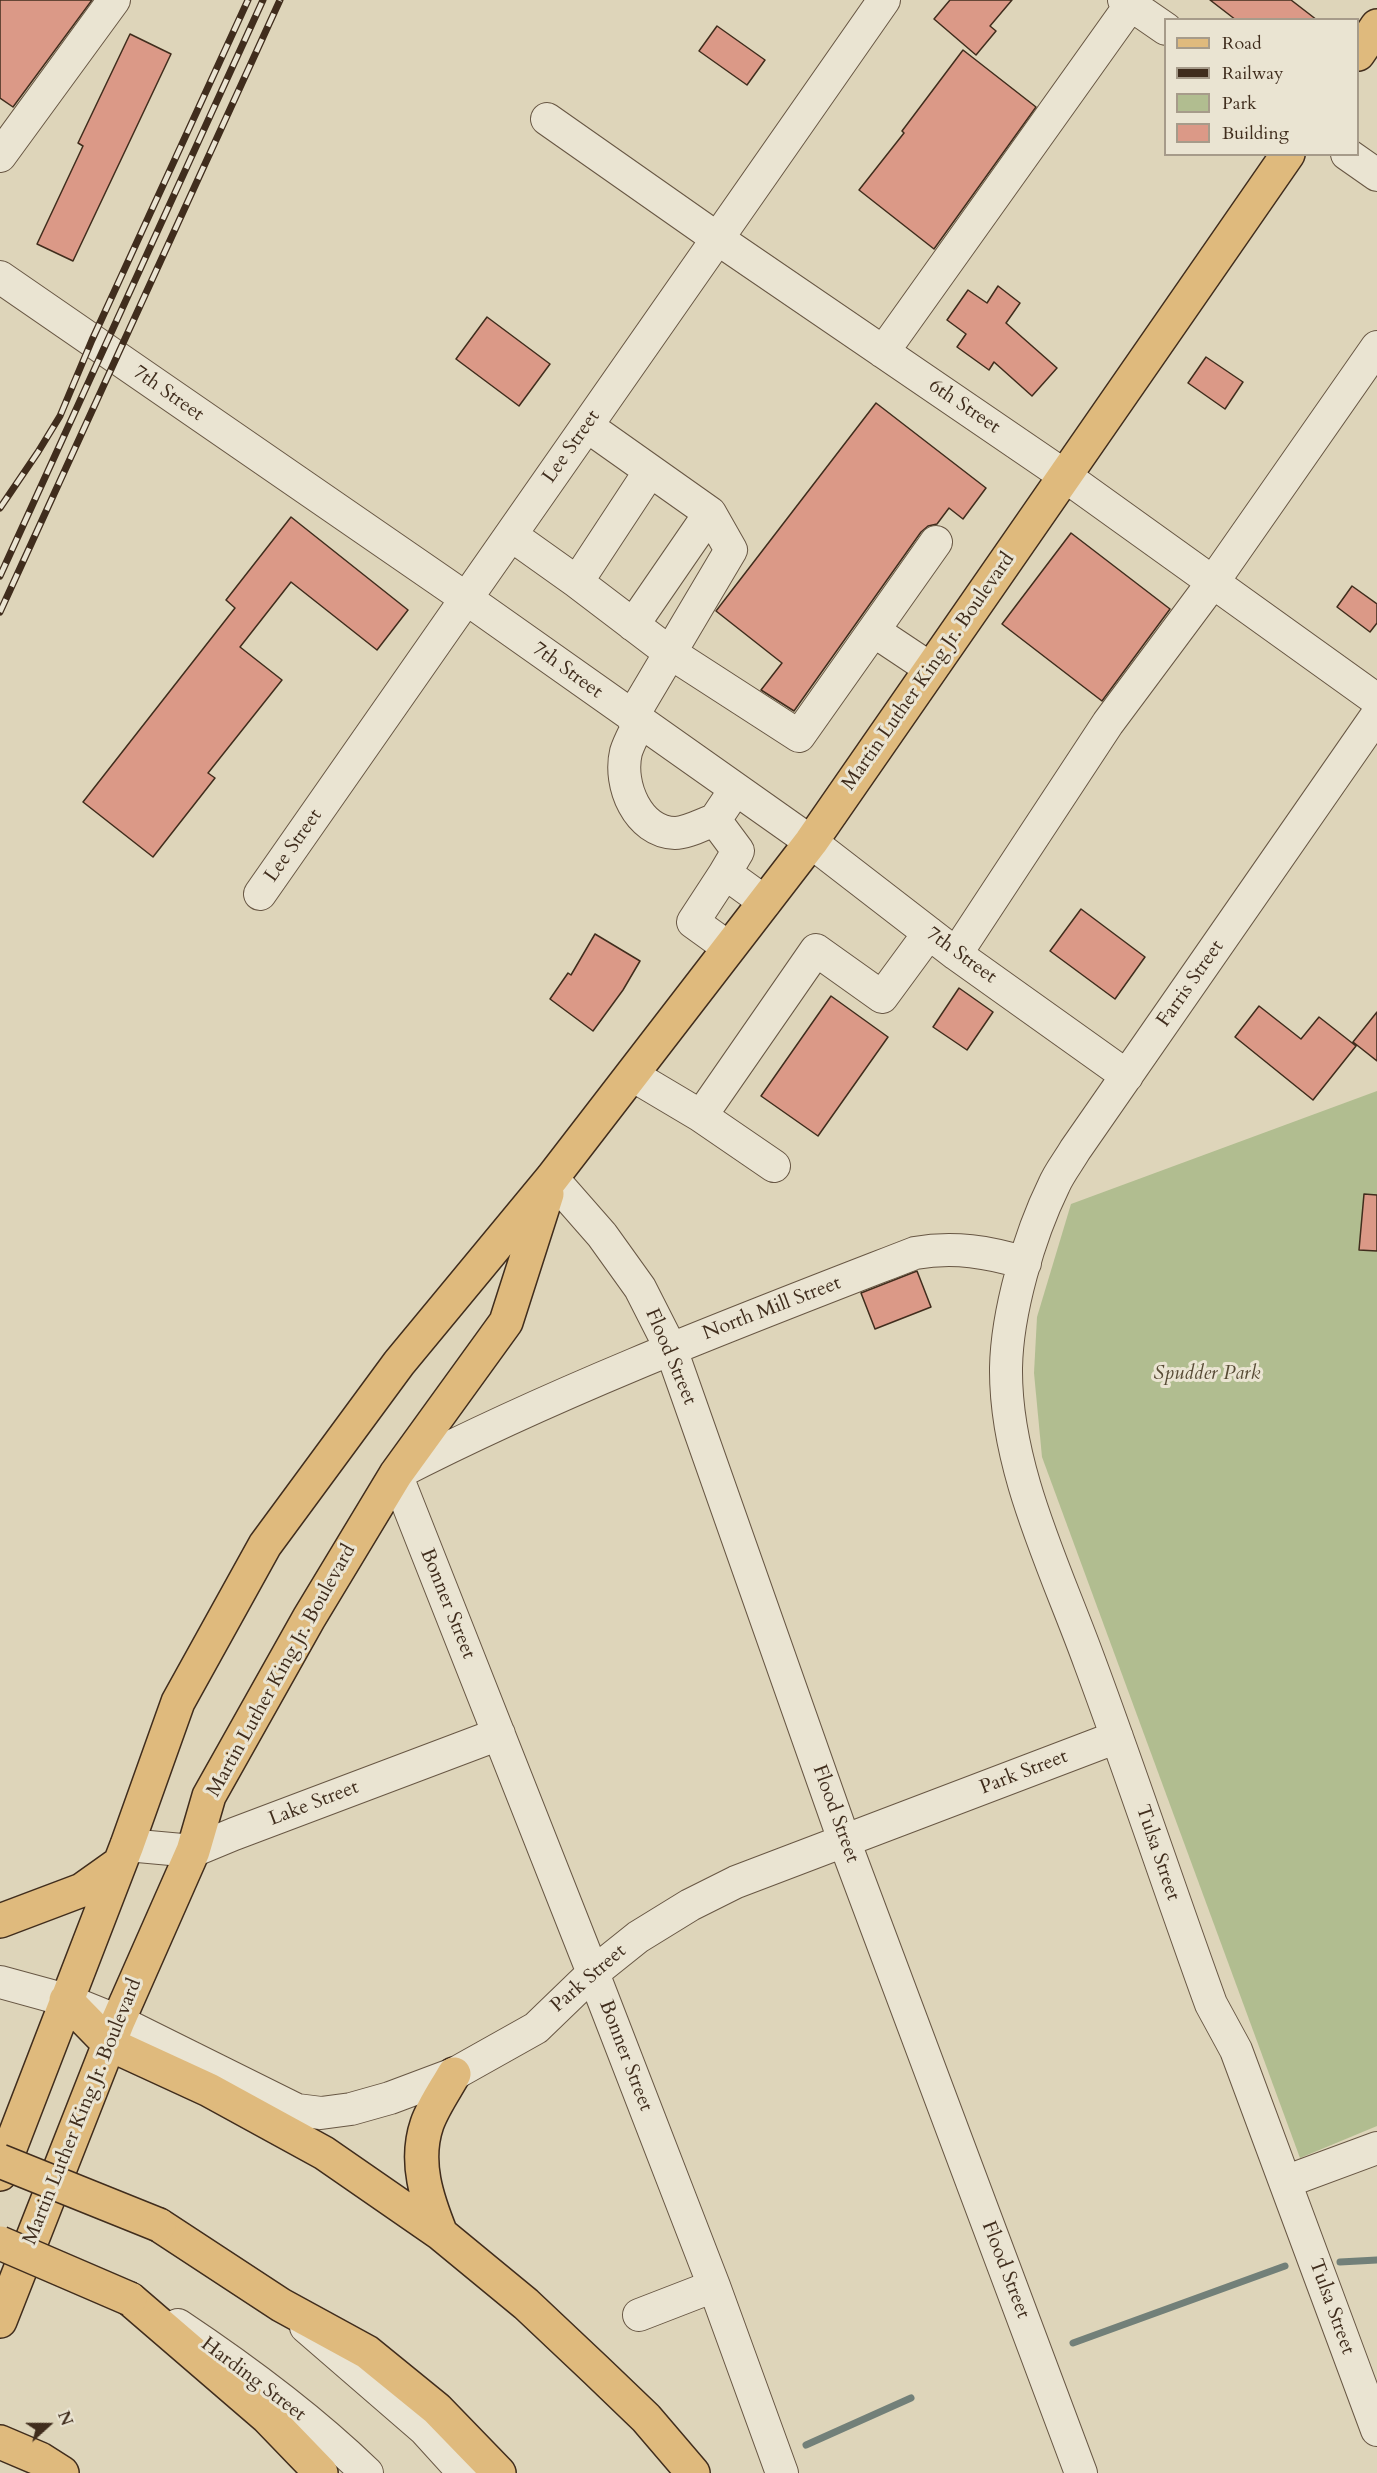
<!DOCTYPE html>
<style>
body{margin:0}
#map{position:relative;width:1377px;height:2473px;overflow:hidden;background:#ded5ba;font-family:Cardo,serif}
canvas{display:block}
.legend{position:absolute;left:1164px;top:18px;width:195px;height:138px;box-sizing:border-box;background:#eae4d2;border:2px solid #a69b8a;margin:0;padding:8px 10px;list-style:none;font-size:18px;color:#402d1d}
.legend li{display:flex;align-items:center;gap:12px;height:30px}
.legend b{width:30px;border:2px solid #a69b8a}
.north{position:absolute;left:18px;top:2395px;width:60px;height:60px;-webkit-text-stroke:4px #eae4d2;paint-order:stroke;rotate:69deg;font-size:16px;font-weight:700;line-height:24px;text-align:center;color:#402d1d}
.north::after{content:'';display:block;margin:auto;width:21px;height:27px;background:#402d1d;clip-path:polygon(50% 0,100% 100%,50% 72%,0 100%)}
</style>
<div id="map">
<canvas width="1377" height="2473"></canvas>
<ul class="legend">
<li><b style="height:8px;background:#dfba7d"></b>Road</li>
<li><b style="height:8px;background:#402d1d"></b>Railway</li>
<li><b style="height:16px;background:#b1bd90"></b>Park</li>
<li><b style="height:16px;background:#db9987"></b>Building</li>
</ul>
<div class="north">N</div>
</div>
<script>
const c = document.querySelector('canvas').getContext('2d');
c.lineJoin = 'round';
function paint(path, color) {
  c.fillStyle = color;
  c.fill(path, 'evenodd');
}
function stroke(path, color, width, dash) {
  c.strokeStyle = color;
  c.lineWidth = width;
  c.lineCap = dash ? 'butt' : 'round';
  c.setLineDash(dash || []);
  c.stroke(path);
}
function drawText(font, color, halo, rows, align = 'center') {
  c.font = font + ' Cardo,serif';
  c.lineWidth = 6;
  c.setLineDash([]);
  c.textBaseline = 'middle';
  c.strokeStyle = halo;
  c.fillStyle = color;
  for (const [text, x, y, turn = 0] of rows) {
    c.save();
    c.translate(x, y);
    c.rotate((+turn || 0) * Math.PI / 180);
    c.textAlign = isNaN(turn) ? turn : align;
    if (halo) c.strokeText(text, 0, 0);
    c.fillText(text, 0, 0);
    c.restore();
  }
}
const green = new Path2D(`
 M1377,1091V2126L1300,2158L1042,1457L1034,1373L1037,1317L1071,1204Z`);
const stream = new Path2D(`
 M1340,2262L1377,2260
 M1073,2343L1285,2266
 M806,2445L911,2398`);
const building = new Path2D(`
 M0,0H92L13,107L0,98Z
 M950,0H1012L990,26L996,31L976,55L934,19Z
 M1210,0H1291L1317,20H1236Z
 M717,26L765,60L747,85L699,51Z
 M130,34L171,54L73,261L37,244L83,146L78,143Z
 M963,50L1036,107L934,249L859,190L904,133L902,131Z
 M998,286L1020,303L1006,323L1057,368L1032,396L994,362L989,370L957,347L966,334L947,320L968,290L987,303Z
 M487,317L550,364L519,406L456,359Z
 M1206,357L1243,382L1225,409L1188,383Z
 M876,403L986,488L963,519L949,508L937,524L928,526L921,532L794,711L761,690L782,663L716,611Z
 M291,517L408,610L377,650L291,582L240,647L282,680L208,773L215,778L153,857L83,802L235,608L226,600Z
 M1071,533L1170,609L1102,701L1002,624Z
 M1352,586L1377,604V623L1370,632L1337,607Z
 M1081,909L1145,957L1115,999L1050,951Z
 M595,934L640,961L623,990L593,1031L550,999L568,973L571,975Z
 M959,988L993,1012L967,1050L933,1027Z
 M831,996L888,1037L818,1136L761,1096Z
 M1259,1006L1301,1039L1319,1017L1356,1046L1313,1100L1235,1037Z
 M1377,1012V1061L1353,1042Z
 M1364,1194L1377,1195V1251L1359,1250Z
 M917,1271L931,1307L875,1329L861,1293Z`);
const minor = new Path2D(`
 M1124,0L1166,29
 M547,119L718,239L1065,476L1377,700
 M1347,154L1377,175
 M0,156L114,0
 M0,277L467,599L811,842L956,954L1127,1076
 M883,352L1134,0
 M587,426L710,513L731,550L632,717
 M511,535L577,582L650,471
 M577,582L669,652L799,736L936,542
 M633,625L710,513
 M874,631L931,669
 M1377,715L1075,1150C1068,1162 1059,1173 1054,1185C1029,1236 1007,1312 1006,1368C1005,1469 1056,1569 1090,1663C1132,1776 1170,1891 1211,2004L1236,2050L1377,2430
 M639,723C635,732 629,742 626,752C618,785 638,832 675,833C687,833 703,824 715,820
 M725,873L738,851L715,820L727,802
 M260,894L884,0
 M729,948L693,922L725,873L765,902
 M956,954L1108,723L1213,582L1377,347
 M632,1075L701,1116L816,950L882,997L929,933
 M701,1116L774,1166
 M552,1178L602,1235L640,1288L671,1349L845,1843L1081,2473
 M127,1845L193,1851L234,1834L499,1734
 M0,1982L66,2000L118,2021L297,2110L321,2113L351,2109L390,2098L454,2074L536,2028L593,1973L638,1937L690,1905L736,1882L1117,1737
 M1285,2182L1377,2148
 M639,2315L714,2286
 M178,2325C244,2369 309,2417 367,2473
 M306,2327L425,2430L464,2473
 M782,2473L714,2286L593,1973L396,1474C563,1388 740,1321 915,1253C954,1246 989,1252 1025,1263`);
const major = new Path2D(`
 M1358,54L1377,26
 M0,1921L82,1890L120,1863
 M66,2000L109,2044L209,2090L324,2153L441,2234L526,2304L596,2370L646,2418L693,2473
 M0,2174L127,1845L178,1702L265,1545L399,1363L552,1178L811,842L1288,154
 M159,2225L281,2305L367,2352L437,2409L499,2473
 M441,2234C427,2199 414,2162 427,2124C433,2107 445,2090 454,2074
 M130,2299L267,2417L321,2473
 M0,2321L118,2021L193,1851L209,1796L309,1618L396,1474L506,1322L547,1194
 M0,2442L40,2459L62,2473`);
const rail = new Path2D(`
 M0,508L38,452L60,416L92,340L248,0
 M0,576L263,0
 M0,612L280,0`);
const majorBridge = new Path2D(`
 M0,2161L159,2225
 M0,2243L130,2299`);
const streetNames = [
 ["7th Street",168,394,35],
 ["6th Street",964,407,34],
 ["Lee Street",572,447,-55],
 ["7th Street",567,671,36],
 ["Martin Luther King Jr. Boulevard",929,672,-55],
 ["Lee Street",294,846,-55],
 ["7th Street",961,956,36],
 ["Farris Street",1191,984,-55],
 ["North Mill Street",772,1309,-21],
 ["Flood Street",670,1357,67],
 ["Bonner Street",447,1604,68],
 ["Martin Luther King Jr. Boulevard",282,1671,-61],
 ["Park Street",1024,1773,-21],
 ["Lake Street",314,1804,-21],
 ["Flood Street",835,1814,70],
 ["Tulsa Street",1157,1853,71],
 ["Park Street",589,1979,-41],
 ["Bonner Street",625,2056,69],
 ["Martin Luther King Jr. Boulevard",83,2112,-68],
 ["Flood Street",1005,2270,69],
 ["Tulsa Street",1331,2307,70],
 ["Harding Street",253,2380,37]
];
const parkNames = [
 ["Spudder Park",1207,1374]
];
paint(green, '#b1bd90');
stroke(stream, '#728079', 7);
paint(building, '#db9987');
stroke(building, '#402d1d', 1.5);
stroke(minor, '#685744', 34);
stroke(major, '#402d1d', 36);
stroke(minor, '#eae4d2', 32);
stroke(major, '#dfba7d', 33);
stroke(rail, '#402d1d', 7);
stroke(rail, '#eae4d2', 4.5, [14]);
stroke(majorBridge, '#402d1d', 36, []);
stroke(majorBridge, '#dfba7d', 33);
drawText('20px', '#402d1d', '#eae4d2', streetNames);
drawText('italic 20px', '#574a34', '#eae4d2', parkNames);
</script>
